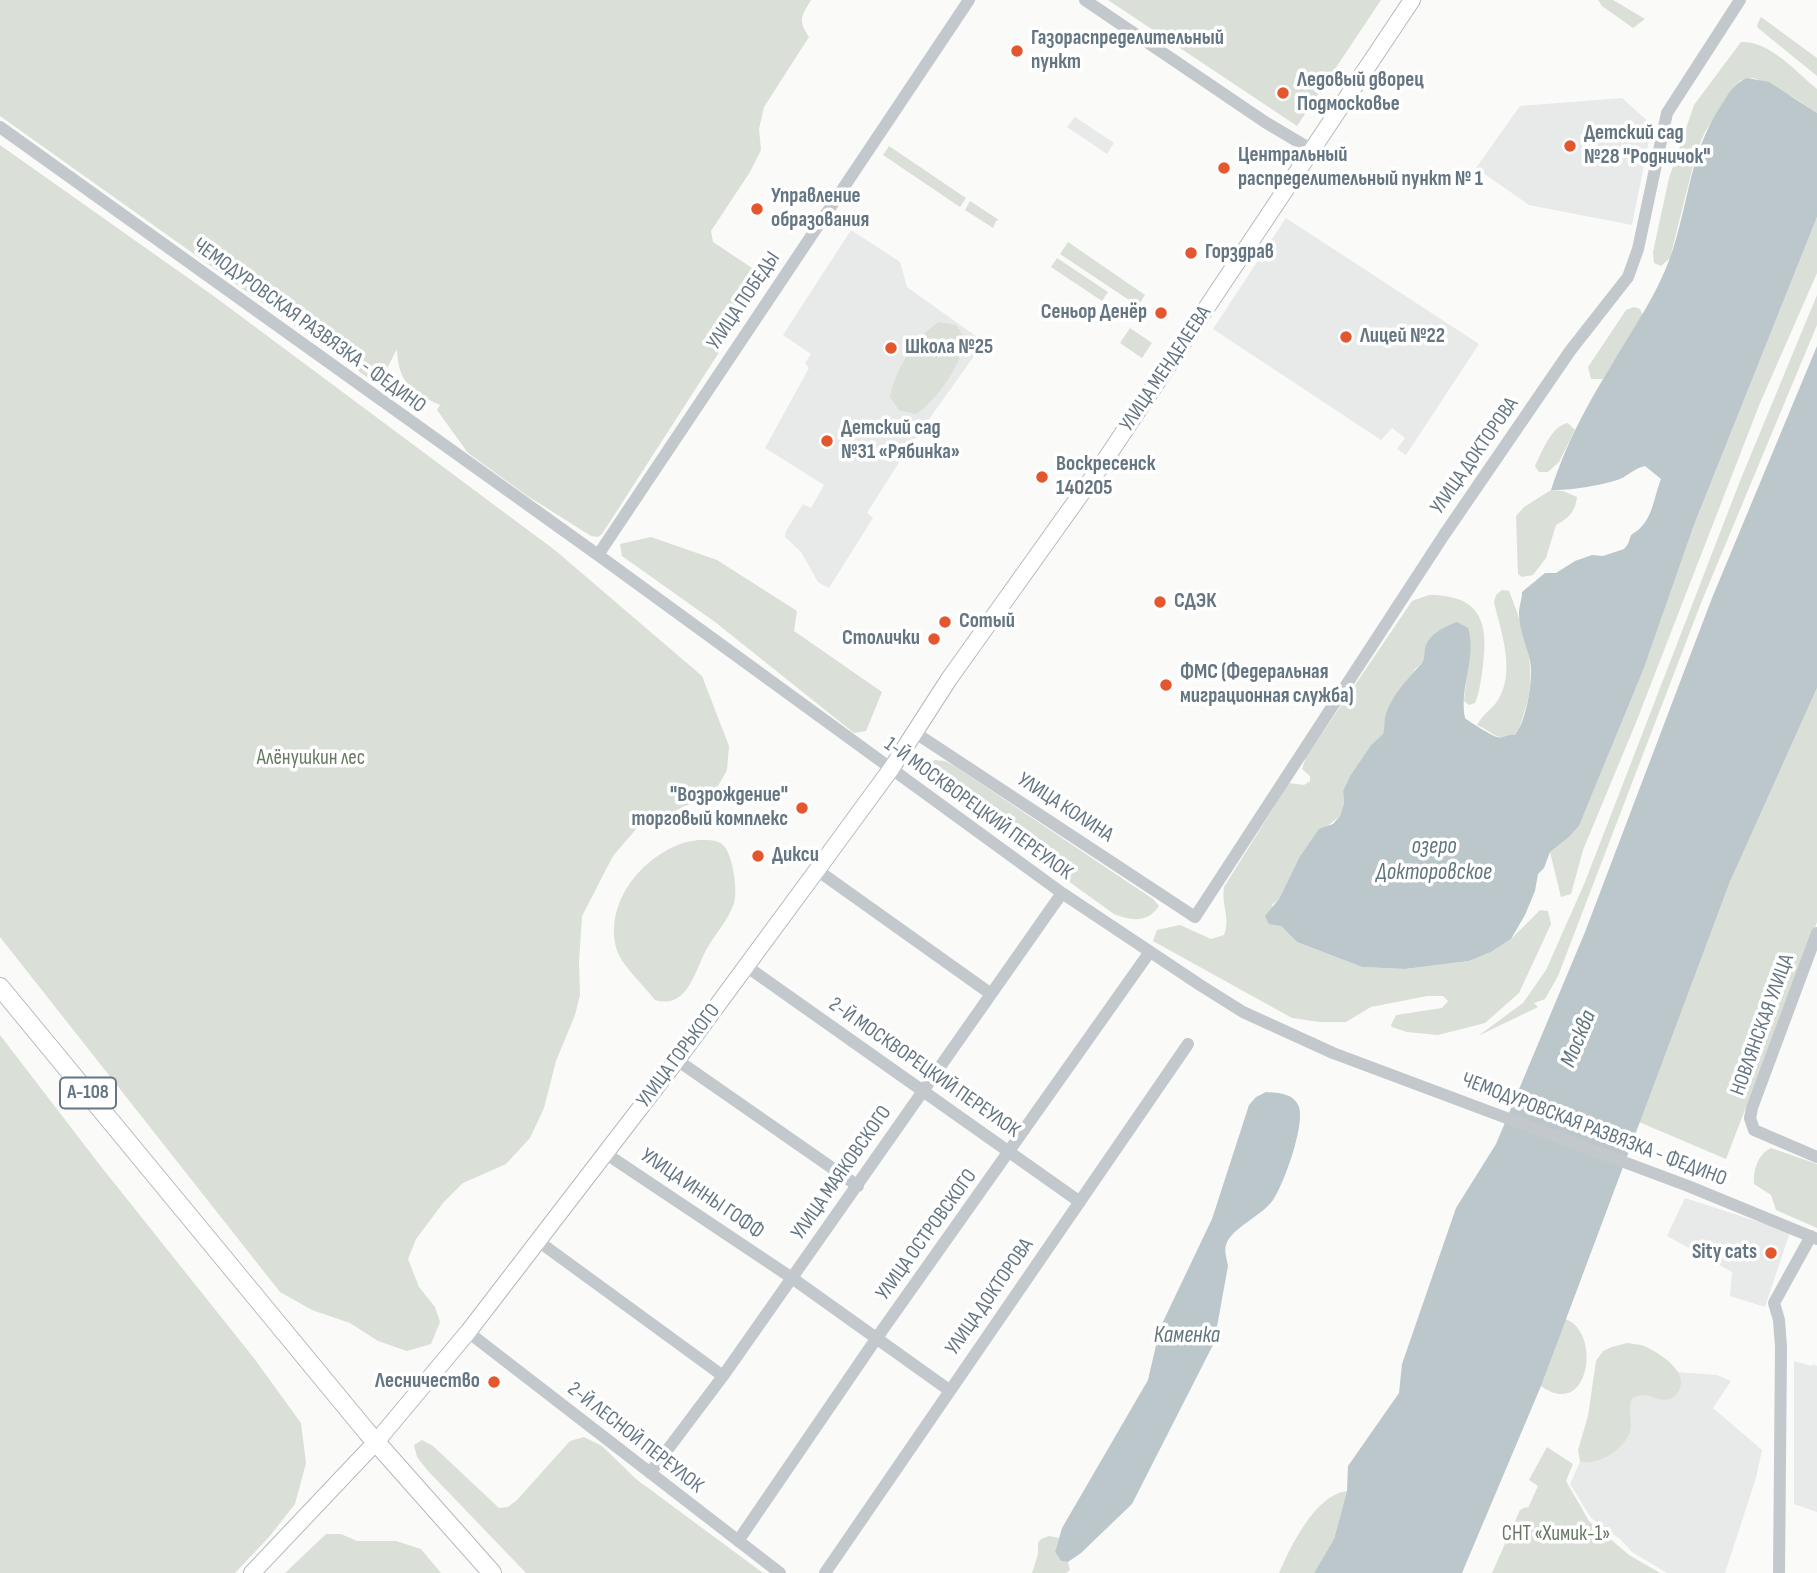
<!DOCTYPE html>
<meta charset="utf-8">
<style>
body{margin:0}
canvas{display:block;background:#fafaf8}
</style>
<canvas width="1817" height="1573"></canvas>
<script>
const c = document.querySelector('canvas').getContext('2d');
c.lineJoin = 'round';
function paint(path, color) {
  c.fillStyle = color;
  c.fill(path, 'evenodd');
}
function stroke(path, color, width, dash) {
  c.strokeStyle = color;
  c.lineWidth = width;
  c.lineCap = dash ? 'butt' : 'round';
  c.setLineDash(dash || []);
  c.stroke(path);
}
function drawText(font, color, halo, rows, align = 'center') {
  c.font = font + ' "Sofia Sans Condensed",sans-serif';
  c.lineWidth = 7;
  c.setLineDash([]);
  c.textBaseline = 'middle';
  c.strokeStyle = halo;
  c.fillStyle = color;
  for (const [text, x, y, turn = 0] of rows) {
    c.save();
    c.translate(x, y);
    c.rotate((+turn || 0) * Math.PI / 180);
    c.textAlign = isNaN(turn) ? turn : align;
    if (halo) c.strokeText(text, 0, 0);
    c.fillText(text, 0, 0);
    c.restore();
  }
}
const built = new Path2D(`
 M1622,98L1652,125L1632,225L1529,205L1476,168L1520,106Z
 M1075,117L1114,143L1107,154L1067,127Z
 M1286,218L1479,344L1406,455L1397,449L1405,438L1392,428L1381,440L1213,329Z
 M851,230L900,262L907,287L984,342L905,453L867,513L873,518L829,588L818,582L801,552L785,537L786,531L803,504L811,508L824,485L765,448L809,368L805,363L811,354L783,335Z
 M1685,1198L1790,1232L1765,1307L1730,1296L1732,1272L1667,1236Z
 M1794,1361L1812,1366L1813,1364L1817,1366V1512L1794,1504Z
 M1622,1368L1717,1375L1731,1381L1713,1408L1762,1450L1756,1478L1725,1573H1667L1632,1552L1620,1539L1591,1518L1570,1484Z`);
const green = new Path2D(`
 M0,0H811C801,16 798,21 809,37L764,107L759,129L761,150L750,172L711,231L713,242L767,278L602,534L598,537L591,536L526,495L468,453L437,410L440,405C411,392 398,382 397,349L382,378L377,381L371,380L0,116Z
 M1108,0H1381L1297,126Z
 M1598,0H1613L1645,19L1633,28L1602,6Z
 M1761,17L1817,58V76L1758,28L1757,25Z
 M1741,42C1770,41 1795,71 1817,89V113L1795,98L1759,80L1753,78L1741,80L1734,86L1705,132L1697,150L1670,258L1661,266L1654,263L1653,252L1669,178L1694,105Z
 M0,145L215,297L556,551L702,676L729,746L727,770L714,793L637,828L613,856L582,916L579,962L580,995L575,1015L556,1061L544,1108L530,1138L506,1164L463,1183L443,1203L416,1239L408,1259L419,1287L435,1307L440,1322L431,1344L407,1351L378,1341L350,1323L312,1310L280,1292L0,937Z
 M889,146L966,198L960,207L883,155Z
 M970,201L999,220L996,221L993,228L965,210Z
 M1817,217V273L1760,403L1635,725L1583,850L1571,894L1561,897L1550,852L1569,837L1579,826L1644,668L1694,525Z
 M1068,242L1145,295L1138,306L1060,254Z
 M1057,258L1108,292L1102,301L1051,267Z
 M1817,295V325L1701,603L1558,976L1545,999L1534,1003L1538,1007L1478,1036L1523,1003L1546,970L1585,882L1740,481Z
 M1634,307L1640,309L1643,316L1603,379H1591L1588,367L1626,310Z
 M939,322L956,325L965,339C960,366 939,398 916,414L899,410L890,397C895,369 916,337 939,322Z
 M1130,328L1152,343L1142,358L1120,343Z
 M1568,423L1575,430L1559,462L1548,472H1539L1535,466C1542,452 1551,426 1568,423Z
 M1551,490L1563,491L1577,497C1575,512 1569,518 1556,525L1546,558L1533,575L1522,577L1518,574L1516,516L1524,507Z
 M651,537L717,560L797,611L794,631L882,692L866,731L854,733L715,622L622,556L620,544Z
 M1502,590L1509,591C1520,619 1533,655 1530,686C1529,702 1522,717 1518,733C1497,744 1494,732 1477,725C1483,714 1493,708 1498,700C1516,671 1501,632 1494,602L1496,595Z
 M1429,595C1480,595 1489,621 1483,666C1481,679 1480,691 1475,703L1469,705L1464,701L1468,665L1425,650C1426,658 1422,664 1415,669L1383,734L1371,745L1350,776L1343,791L1344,803L1340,816L1325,828L1299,858L1279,899L1272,905L1281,926L1297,942L1362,967L1405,969L1469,961L1491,952L1511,939L1540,910L1548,911L1551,924L1519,993L1485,1023L1438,1035L1407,1032L1392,1027L1391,1025L1396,1015L1442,1008L1448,1001L1443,996H1427L1371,1007L1346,1022H1320L1292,1018L1153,941L1157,930L1180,925L1211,939L1224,935C1231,918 1221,904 1224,887L1289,783L1304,785L1310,781V776L1302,769L1306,757L1412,601Z
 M1817,688V922L1726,1159L1639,1122L1729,884Z
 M935,760L945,761L956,767L1153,899L1159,906C1148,923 1131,921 1114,914L929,781L924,772L925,765Z
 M699,840C707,840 718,839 724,846C733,856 738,891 734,903C728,921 715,934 706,950C695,971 687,1010 655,1000C645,987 624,967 618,953C602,909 637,861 678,845C684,842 692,841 699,840Z
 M0,1035L99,1164L253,1357L301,1423L306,1463L295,1504L269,1537L235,1573H0Z
 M1771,1148L1817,1164V1228L1776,1210L1771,1195L1754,1184C1753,1170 1758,1154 1771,1148Z
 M1565,1319C1602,1331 1590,1421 1541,1386Z
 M1627,1343C1632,1344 1639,1344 1644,1346C1658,1352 1687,1370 1680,1388C1678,1393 1674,1398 1669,1399C1656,1403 1649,1389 1632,1398C1627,1409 1633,1420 1630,1431C1626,1448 1597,1467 1580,1461L1578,1450L1588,1416L1596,1361L1603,1351L1612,1347Z
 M584,1437L602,1446L636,1479L763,1573H526L428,1471L417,1457L414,1445L422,1440L433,1446L499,1508L508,1507L517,1500L570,1441Z
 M1547,1447L1573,1464L1566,1481L1589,1521L1629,1555L1660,1573H1492L1520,1510L1526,1507L1528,1508L1538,1486L1529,1480Z
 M1347,1491L1334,1539L1314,1573H1279C1291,1546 1315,1495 1347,1491Z
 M326,1534H341L357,1541H396L421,1549L441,1573H285Z
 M1049,1536L1059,1538L1055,1552L1061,1561L1068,1562L1070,1570L1066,1573H1032L1038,1554V1543L1041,1539Z`);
const water = new Path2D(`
 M1747,78L1769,82L1817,113V217L1694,525L1644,668L1579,826L1569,837L1550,852L1544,868L1538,874L1535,891L1525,915L1511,939L1491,952L1469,961L1405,969L1362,967L1297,942L1281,926L1269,924L1265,916L1279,899L1299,858L1319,829L1333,824L1340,816L1344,803L1343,791L1350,776L1371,745L1383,734C1385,729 1384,724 1385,718C1390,697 1407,680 1421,664C1425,659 1424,655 1425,649C1427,635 1446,626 1457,622L1468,628C1477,657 1459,688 1465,718C1468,721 1494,737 1497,737C1504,739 1507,734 1515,735C1526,722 1534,679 1530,661C1527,646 1519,630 1519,613C1519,606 1522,600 1522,592L1545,573H1556L1575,561L1592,555L1603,556L1624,549L1628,544L1631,535C1653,523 1653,499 1661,479L1645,466C1635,468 1629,475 1620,479C1605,485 1566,491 1551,490C1567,441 1587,405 1614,361C1636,324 1660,290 1673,249C1690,196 1690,152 1722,104C1729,93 1734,83 1747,78Z
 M1817,346V688L1729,884L1541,1386L1462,1573H1314L1334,1539L1347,1491L1348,1466L1399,1393L1402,1364L1456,1208L1496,1144L1585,932L1712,598Z
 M1266,1092C1279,1093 1294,1093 1299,1107C1305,1125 1284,1184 1273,1200C1262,1216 1231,1228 1226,1245C1224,1252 1227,1259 1228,1266L1214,1343L1132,1504L1081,1553L1068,1562L1061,1561L1055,1552L1062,1528L1148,1380L1160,1328L1212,1219L1249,1105L1256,1097Z`);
const minor = new Path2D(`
 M1085,0L1265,122L1312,150
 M0,127L598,555L1062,893L1200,985L1243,1012L1333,1053L1688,1186L1817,1239
 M598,555L969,0
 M914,732L1195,917L1444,535L1570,351L1628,277L1638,249L1667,113L1740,0
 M817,870L991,994
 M1817,933L1752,1108L1750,1118L1754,1130L1817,1157
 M746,966L1080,1202
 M677,1060L858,1186
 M605,1153L792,1278L949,1390
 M538,1241L723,1376
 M468,1332L780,1573
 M650,1473L723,1376L1062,893
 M738,1541L876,1339L1149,953
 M825,1573L1188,1044
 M1779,1573L1781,1347L1779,1320L1774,1303L1811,1236`);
const major = new Path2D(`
 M252,1573L376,1442L468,1332L677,1060L817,870L891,769L949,679L1101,466L1412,0`);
const highway = new Path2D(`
 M0,987L367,1432L492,1573`);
const markers = [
 [1017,51,7,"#e4572e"],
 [1283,93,7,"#e4572e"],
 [1570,146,7,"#e4572e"],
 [1224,168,7,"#e4572e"],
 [757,209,7,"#e4572e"],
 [1191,253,7,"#e4572e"],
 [1161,313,7,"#e4572e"],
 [1346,337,7,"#e4572e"],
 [891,348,7,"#e4572e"],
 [827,441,7,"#e4572e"],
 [1042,477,7,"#e4572e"],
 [1160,602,7,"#e4572e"],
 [945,622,7,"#e4572e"],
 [934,639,7,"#e4572e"],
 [1166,685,7,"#e4572e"],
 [802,808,7,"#e4572e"],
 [758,856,7,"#e4572e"],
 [1771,1253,7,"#e4572e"],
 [494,1382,7,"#e4572e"]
];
const shields = [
 [88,1093,56]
];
const shieldNames = [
 ["А-108",88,1093]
];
const poiNames = [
 ["Газораспределительный",1031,39],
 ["пункт",1031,63],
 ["Ледовый дворец",1297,81],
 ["Подмосковье",1297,105],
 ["Детский сад",1584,134],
 ["№28 \"Родничок\"",1584,158],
 ["Центральный",1238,156],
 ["распределительный пункт № 1",1238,180],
 ["Управление",771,197],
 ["образования",771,221],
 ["Горздрав",1205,253],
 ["Сеньор Денёр",1147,313,"right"],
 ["Лицей №22",1360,337],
 ["Школа №25",905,348],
 ["Детский сад",841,429],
 ["№31 «Рябинка»",841,453],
 ["Воскресенск",1056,465],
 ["140205",1056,489],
 ["СДЭК",1174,602],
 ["Сотый",959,622],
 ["Столички",920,639,"right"],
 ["ФМС (Федеральная",1180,673],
 ["миграционная служба)",1180,697],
 ["\"Возрождение\"",788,796,"right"],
 ["торговый комплекс",788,820,"right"],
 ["Дикси",772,856],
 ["Sity cats",1757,1253,"right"],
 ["Лесничество",480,1382,"right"]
];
const streetNames = [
 ["УЛИЦА ПОБЕДЫ",744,301,-56],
 ["ЧЕМОДУРОВСКАЯ РАЗВЯЗКА - ФЕДИНО",309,326,36],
 ["УЛИЦА МЕНДЕЛЕЕВА",1166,369,-56],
 ["УЛИЦА ДОКТОРОВА",1475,456,-55],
 ["УЛИЦА КОЛИНА",1065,808,33],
 ["1-Й МОСКВОРЕЦКИЙ ПЕРЕУЛОК",978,809,36],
 ["НОВЛЯНСКАЯ УЛИЦА",1763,1025,-70],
 ["УЛИЦА ГОРЬКОГО",679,1056,-53],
 ["2-Й МОСКВОРЕЦКИЙ ПЕРЕУЛОК",924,1068,35],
 ["ЧЕМОДУРОВСКАЯ РАЗВЯЗКА - ФЕДИНО",1594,1130,21],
 ["УЛИЦА МАЯКОВСКОГО",842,1173,-55],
 ["УЛИЦА ИННЫ ГОФФ",702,1194,34],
 ["УЛИЦА ОСТРОВСКОГО",927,1235,-54],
 ["УЛИЦА ДОКТОРОВА",990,1297,-55],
 ["2-Й ЛЕСНОЙ ПЕРЕУЛОК",635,1438,38]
];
const parkNames = [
 ["Алёнушкин лес",311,759],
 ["СНТ «Химик-1»",1556,1535]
];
const waterNames = [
 ["озеро",1434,847],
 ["Докторовское",1434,873],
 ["Москва",1579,1039,-68],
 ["Каменка",1187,1336]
];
paint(built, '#e8e9e9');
paint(green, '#dadfd7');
paint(water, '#bbc7cb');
stroke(major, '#b5babe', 18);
stroke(highway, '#b4b9bd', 20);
stroke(minor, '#c3c8cc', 12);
stroke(major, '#fff', 16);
stroke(highway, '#fff', 18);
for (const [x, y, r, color] of markers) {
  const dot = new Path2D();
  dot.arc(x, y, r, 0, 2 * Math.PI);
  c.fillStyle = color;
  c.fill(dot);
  stroke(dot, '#fff', 2.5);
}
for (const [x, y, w] of shields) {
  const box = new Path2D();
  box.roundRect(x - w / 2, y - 15.5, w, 31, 5);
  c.fillStyle = '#fff';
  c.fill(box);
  stroke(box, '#657683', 2);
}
drawText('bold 19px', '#657683', null, shieldNames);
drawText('bold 21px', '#657683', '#fff', poiNames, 'left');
drawText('21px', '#657683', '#fff', streetNames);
drawText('21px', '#687a64', '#fff', parkNames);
drawText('italic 23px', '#60757c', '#fff', waterNames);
</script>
